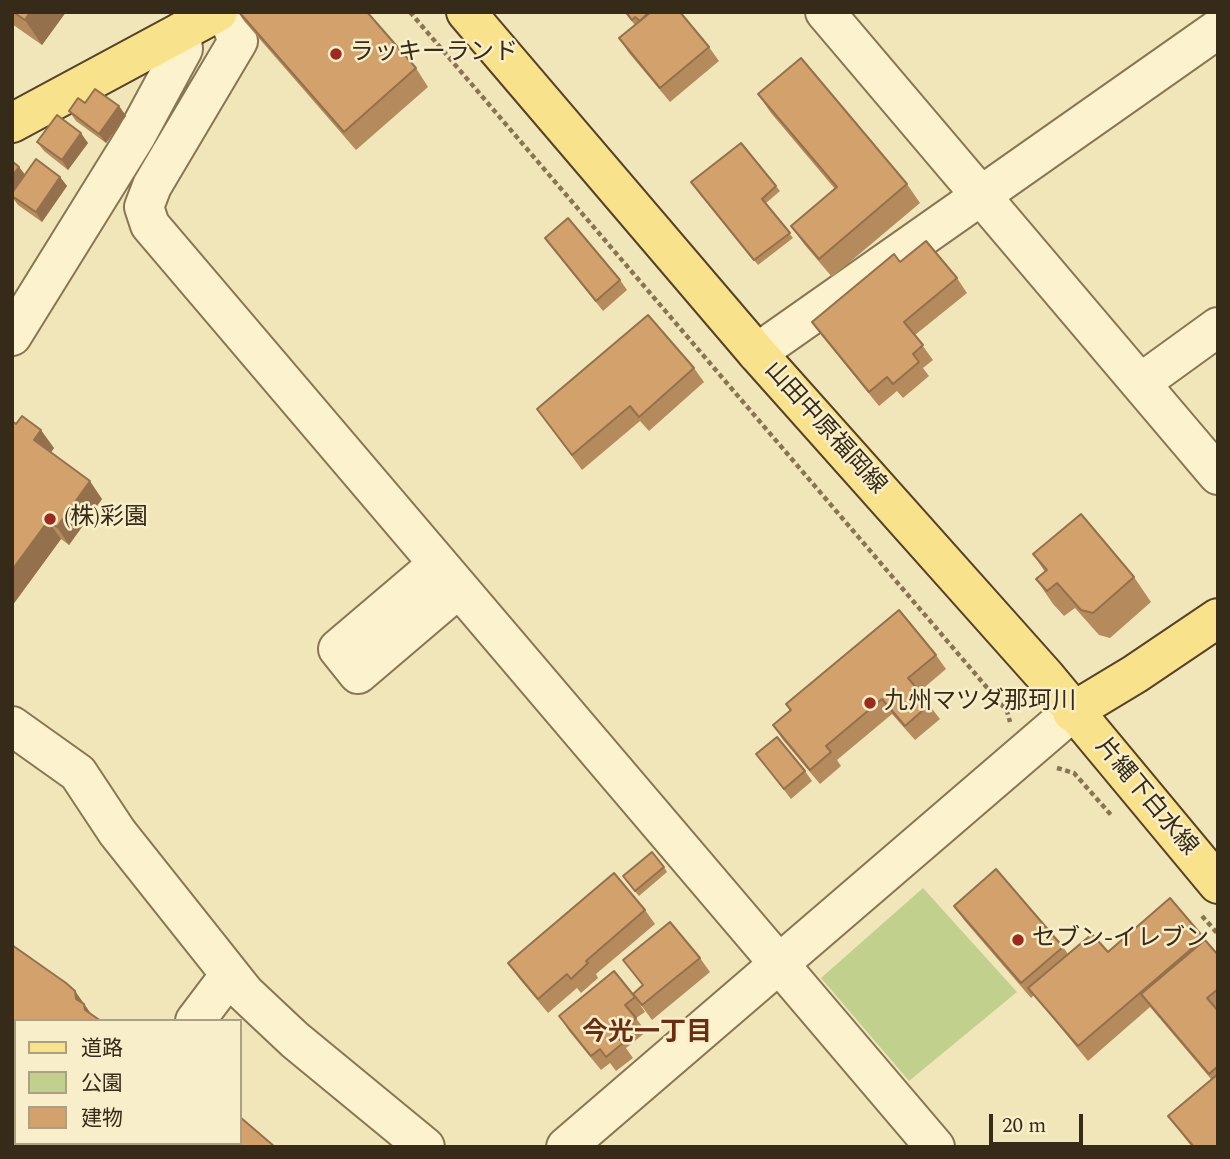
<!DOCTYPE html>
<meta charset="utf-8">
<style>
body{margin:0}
#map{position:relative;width:1230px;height:1159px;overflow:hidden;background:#f1e6ba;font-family:Spectral,"Noto Sans JP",serif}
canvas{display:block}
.frame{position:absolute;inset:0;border:14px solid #362a19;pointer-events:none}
.legend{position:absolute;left:14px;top:1019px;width:228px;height:126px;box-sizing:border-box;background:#f8efca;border:2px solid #aaa083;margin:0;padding:9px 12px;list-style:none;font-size:21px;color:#362a19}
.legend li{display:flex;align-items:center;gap:14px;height:35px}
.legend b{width:35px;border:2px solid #aaa083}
.scale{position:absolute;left:989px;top:1114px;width:94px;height:32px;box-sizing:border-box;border:4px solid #362a19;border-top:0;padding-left:9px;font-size:21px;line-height:24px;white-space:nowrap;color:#362a19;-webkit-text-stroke:5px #f8efca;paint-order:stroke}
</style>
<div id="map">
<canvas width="1230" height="1159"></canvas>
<div class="frame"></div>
<ul class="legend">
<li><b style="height:9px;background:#f9e28c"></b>道路</li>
<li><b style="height:19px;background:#c1d08d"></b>公園</li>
<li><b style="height:19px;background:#d3a16c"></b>建物</li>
</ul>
<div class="scale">20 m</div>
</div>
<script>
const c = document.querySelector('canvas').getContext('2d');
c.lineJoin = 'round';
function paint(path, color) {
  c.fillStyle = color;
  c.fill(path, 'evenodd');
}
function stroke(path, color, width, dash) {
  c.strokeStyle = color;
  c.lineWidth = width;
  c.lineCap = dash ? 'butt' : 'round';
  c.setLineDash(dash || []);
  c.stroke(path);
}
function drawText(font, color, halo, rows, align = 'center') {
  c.font = font + ' Spectral,"Noto Sans JP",serif';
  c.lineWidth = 5;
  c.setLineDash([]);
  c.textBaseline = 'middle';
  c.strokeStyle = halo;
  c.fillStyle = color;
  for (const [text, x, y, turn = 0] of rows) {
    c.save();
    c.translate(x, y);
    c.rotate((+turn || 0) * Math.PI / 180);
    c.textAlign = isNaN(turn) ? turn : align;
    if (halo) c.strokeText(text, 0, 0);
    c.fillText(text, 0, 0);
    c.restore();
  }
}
const green = new Path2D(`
 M923,888L1017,992L909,1081L821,978Z`);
const path = new Path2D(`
 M410,12L1007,711L1010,722
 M1057,768L1074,773L1112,816
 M1202,916L1218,934`);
const minor = new Path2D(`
 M226,12L238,41L152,186L144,207L150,225L935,1147
 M825,12L1218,475
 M12,336L136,136L183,49L181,32
 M757,353L1218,29
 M1142,382L1218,327
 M438,564L338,649L358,674L459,588
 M12,726L78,773L117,832L245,993L295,1040L425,1147
 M195,1021L229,976
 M12,1084L16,1087
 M88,1143L93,1147
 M566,1147L1072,712`);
const major = new Path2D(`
 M466,12L757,353L1045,676L1218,884
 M12,123L218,12
 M1072,712L1135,674L1218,618`);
const wall = new Path2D(`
 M12,12H66L42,45L12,24Z
 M238,12H367L416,68L428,87L356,150L244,21Z
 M624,12H680L709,47L719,61L670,102L629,53L619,38L635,25Z
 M758,94L907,184L920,203L832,277L804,244L791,226L835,189L771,113Z
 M85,103L119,106L126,116L106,143L76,121L69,111Z
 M37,142L88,143L68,170L44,151Z
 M12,161L19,167L25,175L60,177L67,186L42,222L18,205L12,197Z
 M776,186L780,191L766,203L793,238L758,265L695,187Z
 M545,238L620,280L627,290L603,311Z
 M957,278L967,293L915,335L933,360L923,368L929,376L903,398L897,391L879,406L822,336L812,322Z
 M694,368L704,382L649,431L640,421L582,470L537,409Z
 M12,421L54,448L51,452L102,499L69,545L61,539L12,606Z
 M1033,554L1134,577L1151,602L1110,638L1099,635L1075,608L1064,616L1053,604L1036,579L1045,572Z
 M936,655L946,669L919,692L940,719L915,740L892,714L837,760L841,766L820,784L783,740L773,725L790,711L786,704Z
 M756,754L805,771L812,781L791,799Z
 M664,867L667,872L639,896L626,881Z
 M1170,898L1218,955V1147H1192L1168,1116L1211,1079L1150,1007L1088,1061L1034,995L1031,998L964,920L954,906L1063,947L1068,954L1108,952Z
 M645,910L655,924L596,974L598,978L581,993L577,988L548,1013L518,977L508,963Z
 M12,945L75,991L91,1014L16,1021V1030L12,1027Z
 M700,958L710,972L652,1020L633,994L643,986L623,960Z
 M635,997L645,1012L636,1018L646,1032L626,1048L633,1058L616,1071L610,1063L601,1070L569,1031L559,1016Z`);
const shadedWall = new Path2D(`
 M30,12H66L42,45L25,20Z
 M119,106L126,116L106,143L99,134Z
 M81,133L88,143L68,170L62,160Z
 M19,167L26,176L12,194V176Z
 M60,177L67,186L42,222L36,212Z
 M41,430L54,448L47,458L34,440Z
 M90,481L102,499L69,545L57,527Z
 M48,521L61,539L12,606V570Z
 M75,991L94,1018V1021L76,999Z
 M16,1034V1043L12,1048V1038Z
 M204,1143H226L223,1147H201Z`);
const building = new Path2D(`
 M13,12H30L25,20Z
 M239,12H367L416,68L344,132Z
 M626,12H649L640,21L635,17L632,20Z
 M651,12H680L709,47L660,88L619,38Z
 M801,58L907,184L819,259L791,226L837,187L758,94Z
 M95,89L119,106L99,134L69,111L78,98L85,103Z
 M57,115L81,133L62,160L37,142Z
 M741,143L776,186L762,199L790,233L754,260L691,182Z
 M36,159L60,177L36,212L12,196V193Z
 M12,161L19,167L12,176Z
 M568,218L620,280L596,301L545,238Z
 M926,241L957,278L904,322L923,345L913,354L919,362L893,384L887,377L869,392L812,322L894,254L900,262Z
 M648,315L694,368L639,417L630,406L572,455L537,409Z
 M22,416L41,430L34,440L90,481L57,527L48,521L12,570V421L16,424Z
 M1081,514L1134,577L1093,613L1081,610L1057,583L1047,591L1036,579L1047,570L1033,554Z
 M899,610L936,655L908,678L930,704L905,726L882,699L826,746L831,752L810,770L773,725L791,710L786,704Z
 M777,737L805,771L784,789L756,754Z
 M652,852L664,867L635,891L623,876Z
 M996,869L1063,947L1021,983L954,906Z
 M614,873L645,910L586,961L588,963L571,979L567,974L538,999L508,963Z
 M1170,898L1204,938L1078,1046L1028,988L1092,934L1108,952Z
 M670,922L700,958L642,1005L633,994L643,985L623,960Z
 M1205,940L1218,955V989L1207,998L1218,1011V1066L1209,1074L1141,994Z
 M12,945L66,983L75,991L76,999L84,1004L85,1010L101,1021H16V1023L12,1020Z
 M614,971L635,997L625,1005L636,1018L615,1035L623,1043L606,1057L600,1049L591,1056L559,1016Z
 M1218,1074V1147H1194L1168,1116Z
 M240,1117L275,1147H214L217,1143H240Z
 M12,1126L16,1128V1143H37L35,1147H12Z
 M137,1143H204L201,1147H140Z`);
const markers = [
 [336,54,7,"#9d2a1e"],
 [50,519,7,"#9d2a1e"],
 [870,703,7,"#9d2a1e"],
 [1018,940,7,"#9d2a1e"]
];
const poiNames = [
 ["ラッキーランド",350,54],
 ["(株)彩園",64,519],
 ["九州マツダ那珂川",884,703],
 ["セブン-イレブン",1032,940]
];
const streetNames = [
 ["山田中原福岡線",824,429,48],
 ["片縄下白水線",1145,798,50]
];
const neighbourhoodNames = [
 ["今光一丁目",647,1035]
];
paint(green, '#c1d08d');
stroke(minor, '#897553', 42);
stroke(major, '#564228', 42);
stroke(path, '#897553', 4.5, [5, 3.5]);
stroke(minor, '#fcf2cd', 38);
stroke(major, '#f9e28c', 38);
paint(wall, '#b58a5d');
paint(shadedWall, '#94714c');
paint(building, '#d3a16c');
stroke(building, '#94714c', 2);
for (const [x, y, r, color] of markers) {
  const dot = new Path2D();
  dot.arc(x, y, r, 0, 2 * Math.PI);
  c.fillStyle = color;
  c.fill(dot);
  stroke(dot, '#f8efca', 2.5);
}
drawText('24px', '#362a19', '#f8efca', poiNames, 'left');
drawText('24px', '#362a19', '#f8efca', streetNames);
drawText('bold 26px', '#672e15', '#f8efca', neighbourhoodNames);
</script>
